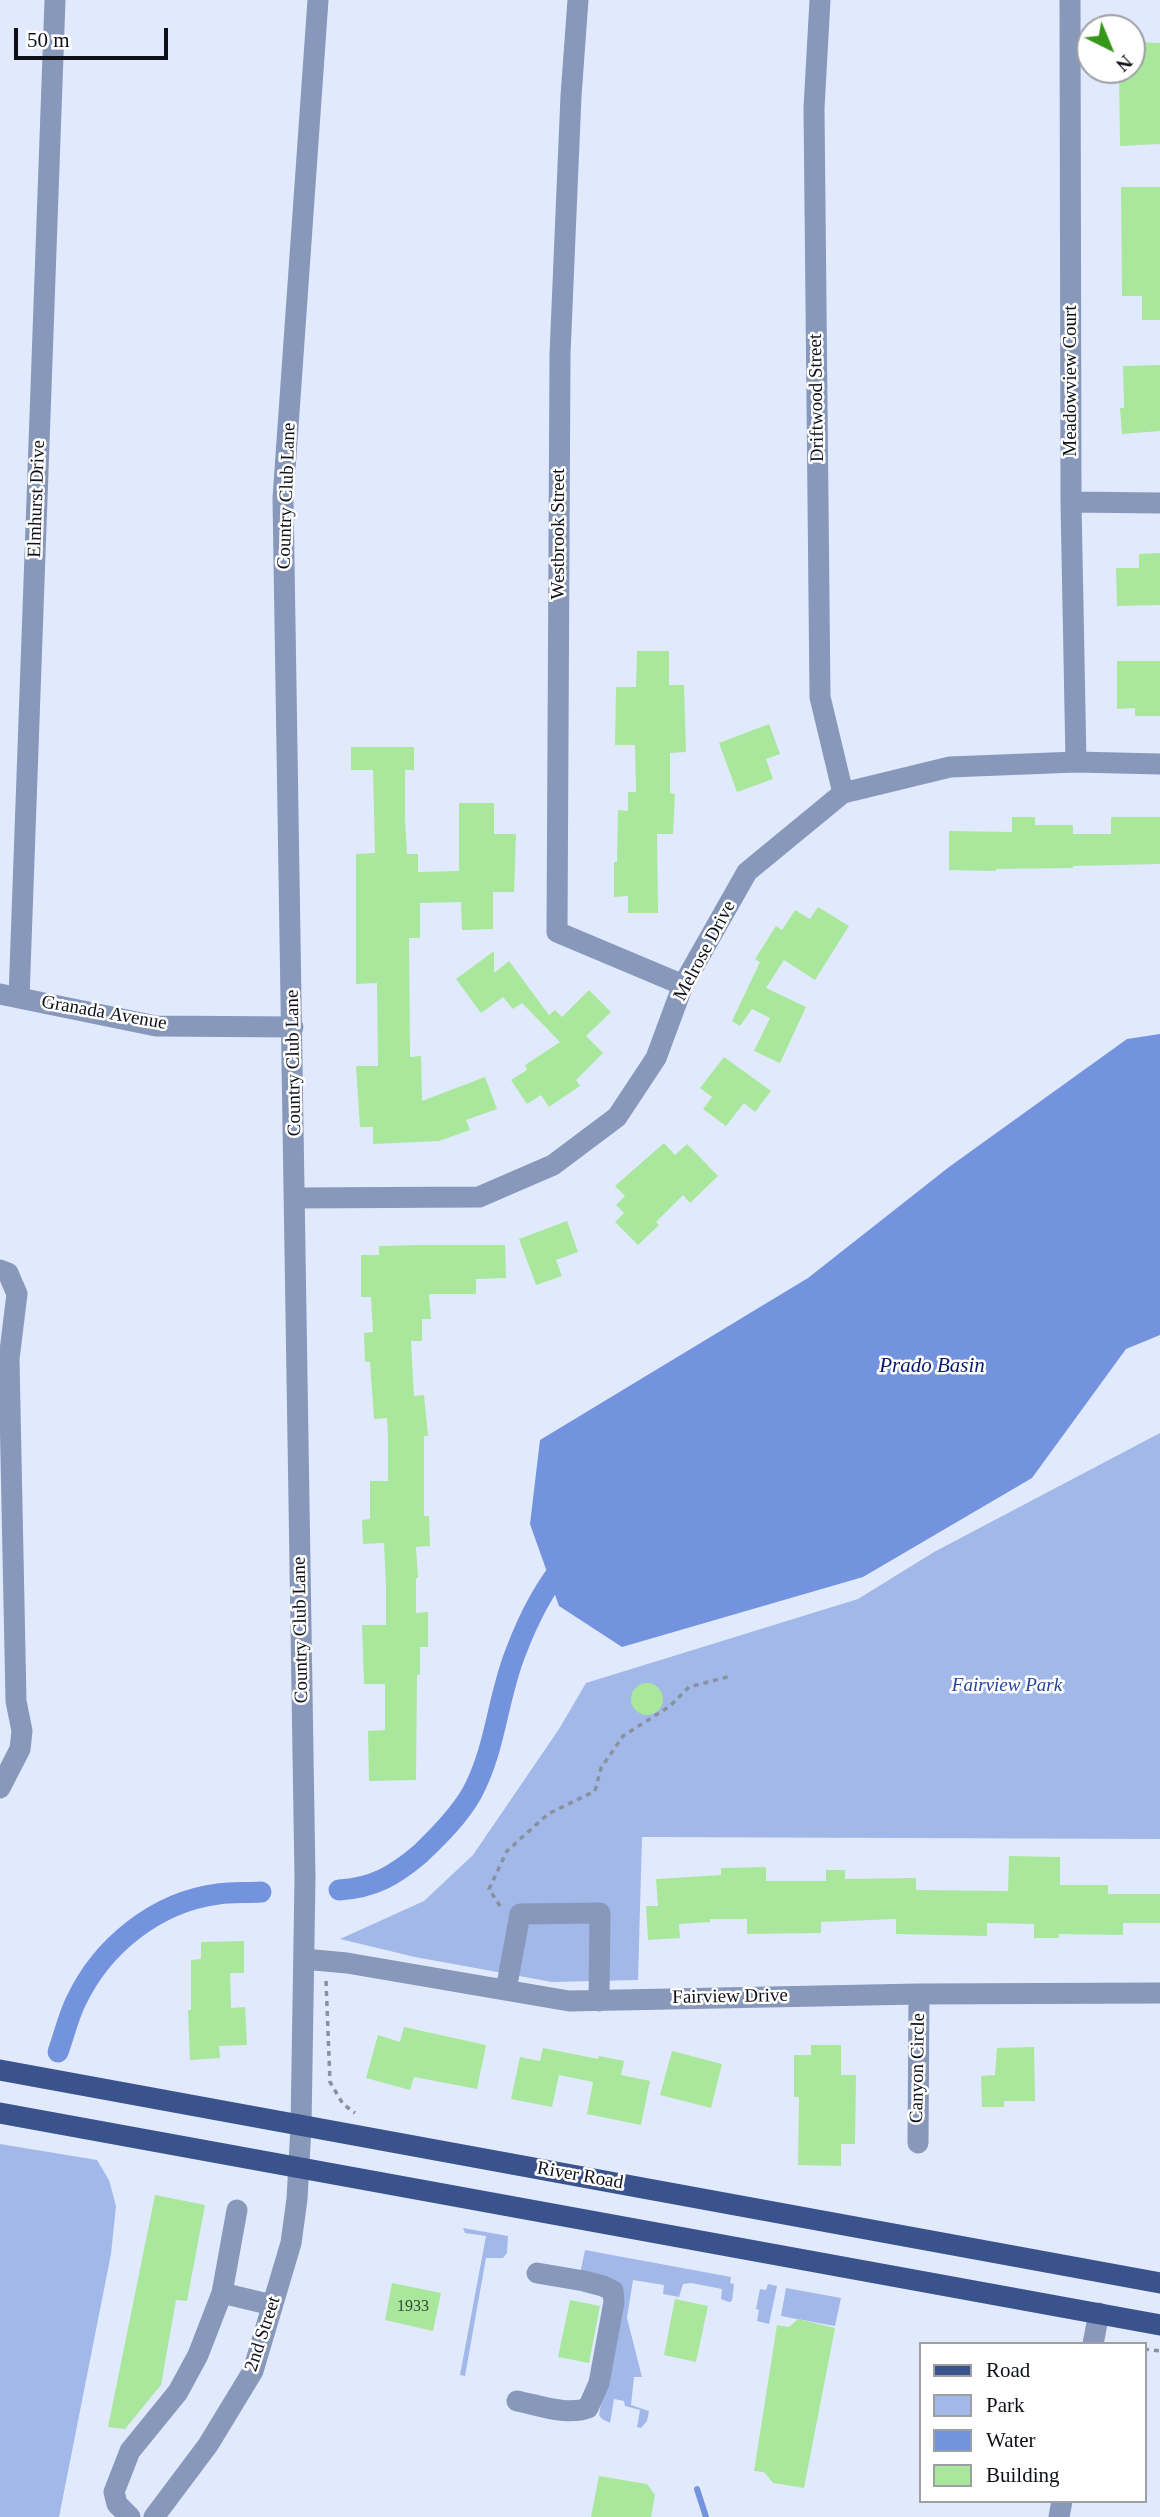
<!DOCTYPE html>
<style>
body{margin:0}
#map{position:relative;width:1160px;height:2517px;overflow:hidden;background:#e1eafd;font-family:"Times New Roman",serif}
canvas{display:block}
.legend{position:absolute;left:919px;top:2342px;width:228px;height:161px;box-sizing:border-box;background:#fff;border:2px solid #9e9fa2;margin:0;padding:9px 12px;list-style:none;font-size:21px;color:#0d1017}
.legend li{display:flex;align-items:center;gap:14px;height:35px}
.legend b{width:35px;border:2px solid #9e9fa2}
.north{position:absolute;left:1076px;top:14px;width:70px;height:70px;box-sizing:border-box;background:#fff;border:2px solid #9e9fa2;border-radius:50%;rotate:137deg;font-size:19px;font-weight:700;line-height:28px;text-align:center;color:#0d1017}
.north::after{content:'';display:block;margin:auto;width:24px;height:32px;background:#36981b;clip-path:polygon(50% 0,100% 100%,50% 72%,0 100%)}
.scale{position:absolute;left:14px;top:28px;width:154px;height:32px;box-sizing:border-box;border:4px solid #0d1017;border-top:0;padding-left:9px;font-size:21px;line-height:24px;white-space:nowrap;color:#0d1017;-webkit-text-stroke:5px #fff;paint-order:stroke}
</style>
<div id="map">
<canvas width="1160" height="2517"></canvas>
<ul class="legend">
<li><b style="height:9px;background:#3b538d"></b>Road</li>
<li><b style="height:19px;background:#a2b8e9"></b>Park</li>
<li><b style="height:19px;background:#7393df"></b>Water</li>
<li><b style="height:19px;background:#a9e79c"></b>Building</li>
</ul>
<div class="north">N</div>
<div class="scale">50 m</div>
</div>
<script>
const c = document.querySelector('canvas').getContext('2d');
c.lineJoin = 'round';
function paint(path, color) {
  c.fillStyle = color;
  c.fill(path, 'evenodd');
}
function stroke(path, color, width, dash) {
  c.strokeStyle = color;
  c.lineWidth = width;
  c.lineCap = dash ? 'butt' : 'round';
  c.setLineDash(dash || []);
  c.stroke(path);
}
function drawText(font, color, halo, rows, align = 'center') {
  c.font = font + ' "Times New Roman",serif';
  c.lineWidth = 5;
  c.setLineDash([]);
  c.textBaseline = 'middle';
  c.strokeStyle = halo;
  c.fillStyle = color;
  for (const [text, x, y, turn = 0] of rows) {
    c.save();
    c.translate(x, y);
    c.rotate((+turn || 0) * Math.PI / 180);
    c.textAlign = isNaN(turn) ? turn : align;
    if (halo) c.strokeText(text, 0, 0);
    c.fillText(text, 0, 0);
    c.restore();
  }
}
const green = new Path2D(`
 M1160,1433V1839L642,1837L638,1980L552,1982L415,1957L340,1939L424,1901L473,1855L559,1729L586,1683L858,1599L934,1552Z
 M0,2144L97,2160L109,2180L116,2206L111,2254L59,2517H0Z
 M463,2228L508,2236L507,2253L503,2258H486L465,2376L460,2375L486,2236L465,2233Z
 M585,2250L731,2277L730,2283L734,2284L732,2301L729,2302L721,2299L722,2289L691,2283L683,2284L679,2297L663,2294L664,2285L633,2280L627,2318L642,2377H634L631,2405L649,2411L647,2421L641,2428L637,2427L640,2410L625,2406L624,2401L614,2399L610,2423L602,2419L599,2415L618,2306L580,2274Z
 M768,2284L777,2286L769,2324L757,2321L759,2310L756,2309L760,2289L766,2290Z
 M786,2288L841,2298L835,2326L781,2316Z`);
const water = new Path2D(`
 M1160,1034V1335L1126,1349L1032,1478L863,1577L622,1647L559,1606L530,1524L540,1440L808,1278L949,1167L1127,1039Z`);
const stream = new Path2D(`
 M697,2489L706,2517`);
const canal = new Path2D(`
 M339,1890C373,1888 394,1876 420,1854C439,1836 459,1816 472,1793C496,1748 497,1700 515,1654C527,1622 544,1587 567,1561
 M58,2052C64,2036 68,2017 76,2001C102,1946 156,1902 218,1894C232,1892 247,1893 261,1892`);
const building = new Path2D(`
 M1132,42L1160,43V144L1120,146L1119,70H1132Z
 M1121,187H1160V320H1142V296H1122Z
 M1160,365V431L1122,434L1120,408H1124L1123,366Z
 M1160,553V605L1117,606L1116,568H1139V554Z
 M637,651H669V685H684L686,752L670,753V793L675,794L673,834H657L658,913H628V896L614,897V862H617L618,810L628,811V792H636L635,745H615L616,687H636Z
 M1117,661H1160V716H1135V708L1117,709Z
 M769,724L780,754L766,759L773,779L737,792L719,743Z
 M351,747H414V770H405V818L407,854H418V872L459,871V803H494V834H516L514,892H493V929L462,930L461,902L420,903V938H409L410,1057L421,1056L422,1101L485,1077L497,1109L466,1120L470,1130L439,1141L373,1144V1127H360L356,1066H378L377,983L356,984V854L375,853L373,770H351Z
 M1012,817H1035V825H1073V834H1111V817H1160V864L1073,866V868L996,869V871L949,870V831L1012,832Z
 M818,907L849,926L815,980L784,960L766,988L806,1007L780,1063L754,1051L770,1018L752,1009L740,1026L732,1021L760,962L755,959L776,926L782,930L795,910L810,919Z
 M494,951V973L509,961L549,1015L555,1010L562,1017L589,990L611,1012L586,1036L603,1053L576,1080L580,1086L549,1107L541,1095L527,1104L511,1080L527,1070L525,1065L560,1042L522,1003L513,1009L503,997L481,1013L456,979Z
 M724,1057L771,1091L755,1112L744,1103L726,1126L703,1109L712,1097L700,1088Z
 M664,1143L675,1155L687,1144L718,1176L690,1203L683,1195L656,1222L659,1225L638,1245L615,1222L624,1213L616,1205L625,1196L615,1186Z
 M567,1221L578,1252L556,1260L562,1276L536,1285L519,1239Z
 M417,1245H505L506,1278L476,1279V1294H429L431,1319H422V1341H411L414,1396L424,1395L428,1436H424V1516H429L430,1546L416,1547L418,1578H416V1613L428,1612V1647H420V1675H417L416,1780L369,1781L368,1731L385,1730V1684H364L362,1625H386V1588L384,1543L363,1544L362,1520L370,1519V1481H388V1438L387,1418L374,1419L370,1362H365L364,1333L373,1332L371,1297H361V1255H379V1246Z
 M631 1699a16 16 0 1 1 32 0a16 16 0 1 1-32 0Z
 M1009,1856L1060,1857V1885H1108V1894H1160V1923H1123V1935L1059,1934V1938H1034V1924L987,1923V1936L896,1934V1919L821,1922V1933L747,1934V1919H710V1922L679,1924L680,1938L648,1940L646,1906H658L656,1879L721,1875V1868L766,1867V1881H826V1870H845V1879L916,1878V1890L1008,1891Z
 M244,1941V1973H230L231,2008L245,2007L247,2045L219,2046L220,2058L190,2060L188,2010H191V1960L201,1959V1942Z
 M404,2027L486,2045L477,2089L414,2077L410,2090L366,2078L378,2035L400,2042Z
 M811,2045H841V2075H856L855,2144H841V2166L798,2165L799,2097H794V2055H811Z
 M1034,2047L1035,2101H1004V2107H982L981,2076L995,2075L997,2048Z
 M543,2048L598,2059L599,2056L624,2061L621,2075L650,2081L641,2125L587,2114L593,2082L559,2075L552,2107L511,2099L520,2057L540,2061Z
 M672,2051L722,2064L711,2108L660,2095Z
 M155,2195L205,2205L187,2301L176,2300L161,2385L125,2429L108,2427Z
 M392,2283L441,2293L433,2331L385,2320Z
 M675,2299L708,2306L696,2362L664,2355Z
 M570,2300L600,2306L589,2363L558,2357Z
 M798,2319L835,2328L804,2488L773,2483L764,2472L754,2471L777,2325L789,2327Z
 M599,2476L647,2484L655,2495L651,2517H591Z`);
const path = new Path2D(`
 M500,1906L489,1889L507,1851L548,1814L595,1791L601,1768L623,1736L670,1706L689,1687L731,1676
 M326,1981L330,2082L343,2104L355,2113
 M1144,2349L1160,2351`);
const minor = new Path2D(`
 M578,0L571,96L560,354L557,932L683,985
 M820,0L814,108L820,697L843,793
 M1070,0L1071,502L1076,762
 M1071,502L1160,503
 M0,994L156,1026L293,1027
 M19,998L55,0
 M296,1198L479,1197L553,1165L617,1117L656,1058L683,985L747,872L843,793L950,767L1076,762L1160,764
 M0,1270L8,1273L17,1294L9,1359L16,1701L22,1731L20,1749L0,1788
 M304,1959L347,1963L569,2001L919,1994L1160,1993
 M506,1990L520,1914L600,1913L599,2001
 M918,2143L919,1994
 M222,2293L272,2305
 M1093,2344L1099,2313
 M517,2401C538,2405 567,2416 588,2408L599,2383L614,2302L613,2291L603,2286L584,2281L537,2273
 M130,2517L117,2504L114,2492L130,2451L178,2392L198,2355L222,2293L237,2210
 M154,2517L208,2445L253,2371L291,2243L297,2199L301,2127L305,1878L283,498L318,0
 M1059,2517L1062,2501`);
const major = new Path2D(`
 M0,2070L1160,2283
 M0,2113L1160,2325`);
const numberNames = [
 ["1933",413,2307]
];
const streetNames = [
 ["Meadowview Court",1071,381,-90],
 ["Driftwood Street",817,398,-91],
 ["Country Club Lane",287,496,-88],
 ["Elmhurst Drive",37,499,-88],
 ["Westbrook Street",559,534,-90],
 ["Melrose Drive",705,951,-62],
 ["Granada Avenue",104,1013,10],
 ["Country Club Lane",294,1063,-91],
 ["Country Club Lane",301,1630,-91],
 ["Fairview Drive",730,1997,-1],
 ["Canyon Circle",918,2068,-89],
 ["River Road",580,2176,10],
 ["2nd Street",263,2334,-72]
];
const parkNames = [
 ["Fairview Park",1007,1686]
];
const waterNames = [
 ["Prado Basin",932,1366]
];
paint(green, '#a2b8e9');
paint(water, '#7393df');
stroke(stream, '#7393df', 6);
stroke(canal, '#7393df', 21);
paint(building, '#a9e79c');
stroke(path, '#89909e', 3.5, [5, 5]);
stroke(minor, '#8898ba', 21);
stroke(major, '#3b538d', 21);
drawText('16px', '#344638', null, numberNames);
drawText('19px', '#0d1017', '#fff', streetNames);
drawText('italic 19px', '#25449c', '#fff', parkNames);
drawText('italic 21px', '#071a71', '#fff', waterNames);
</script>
